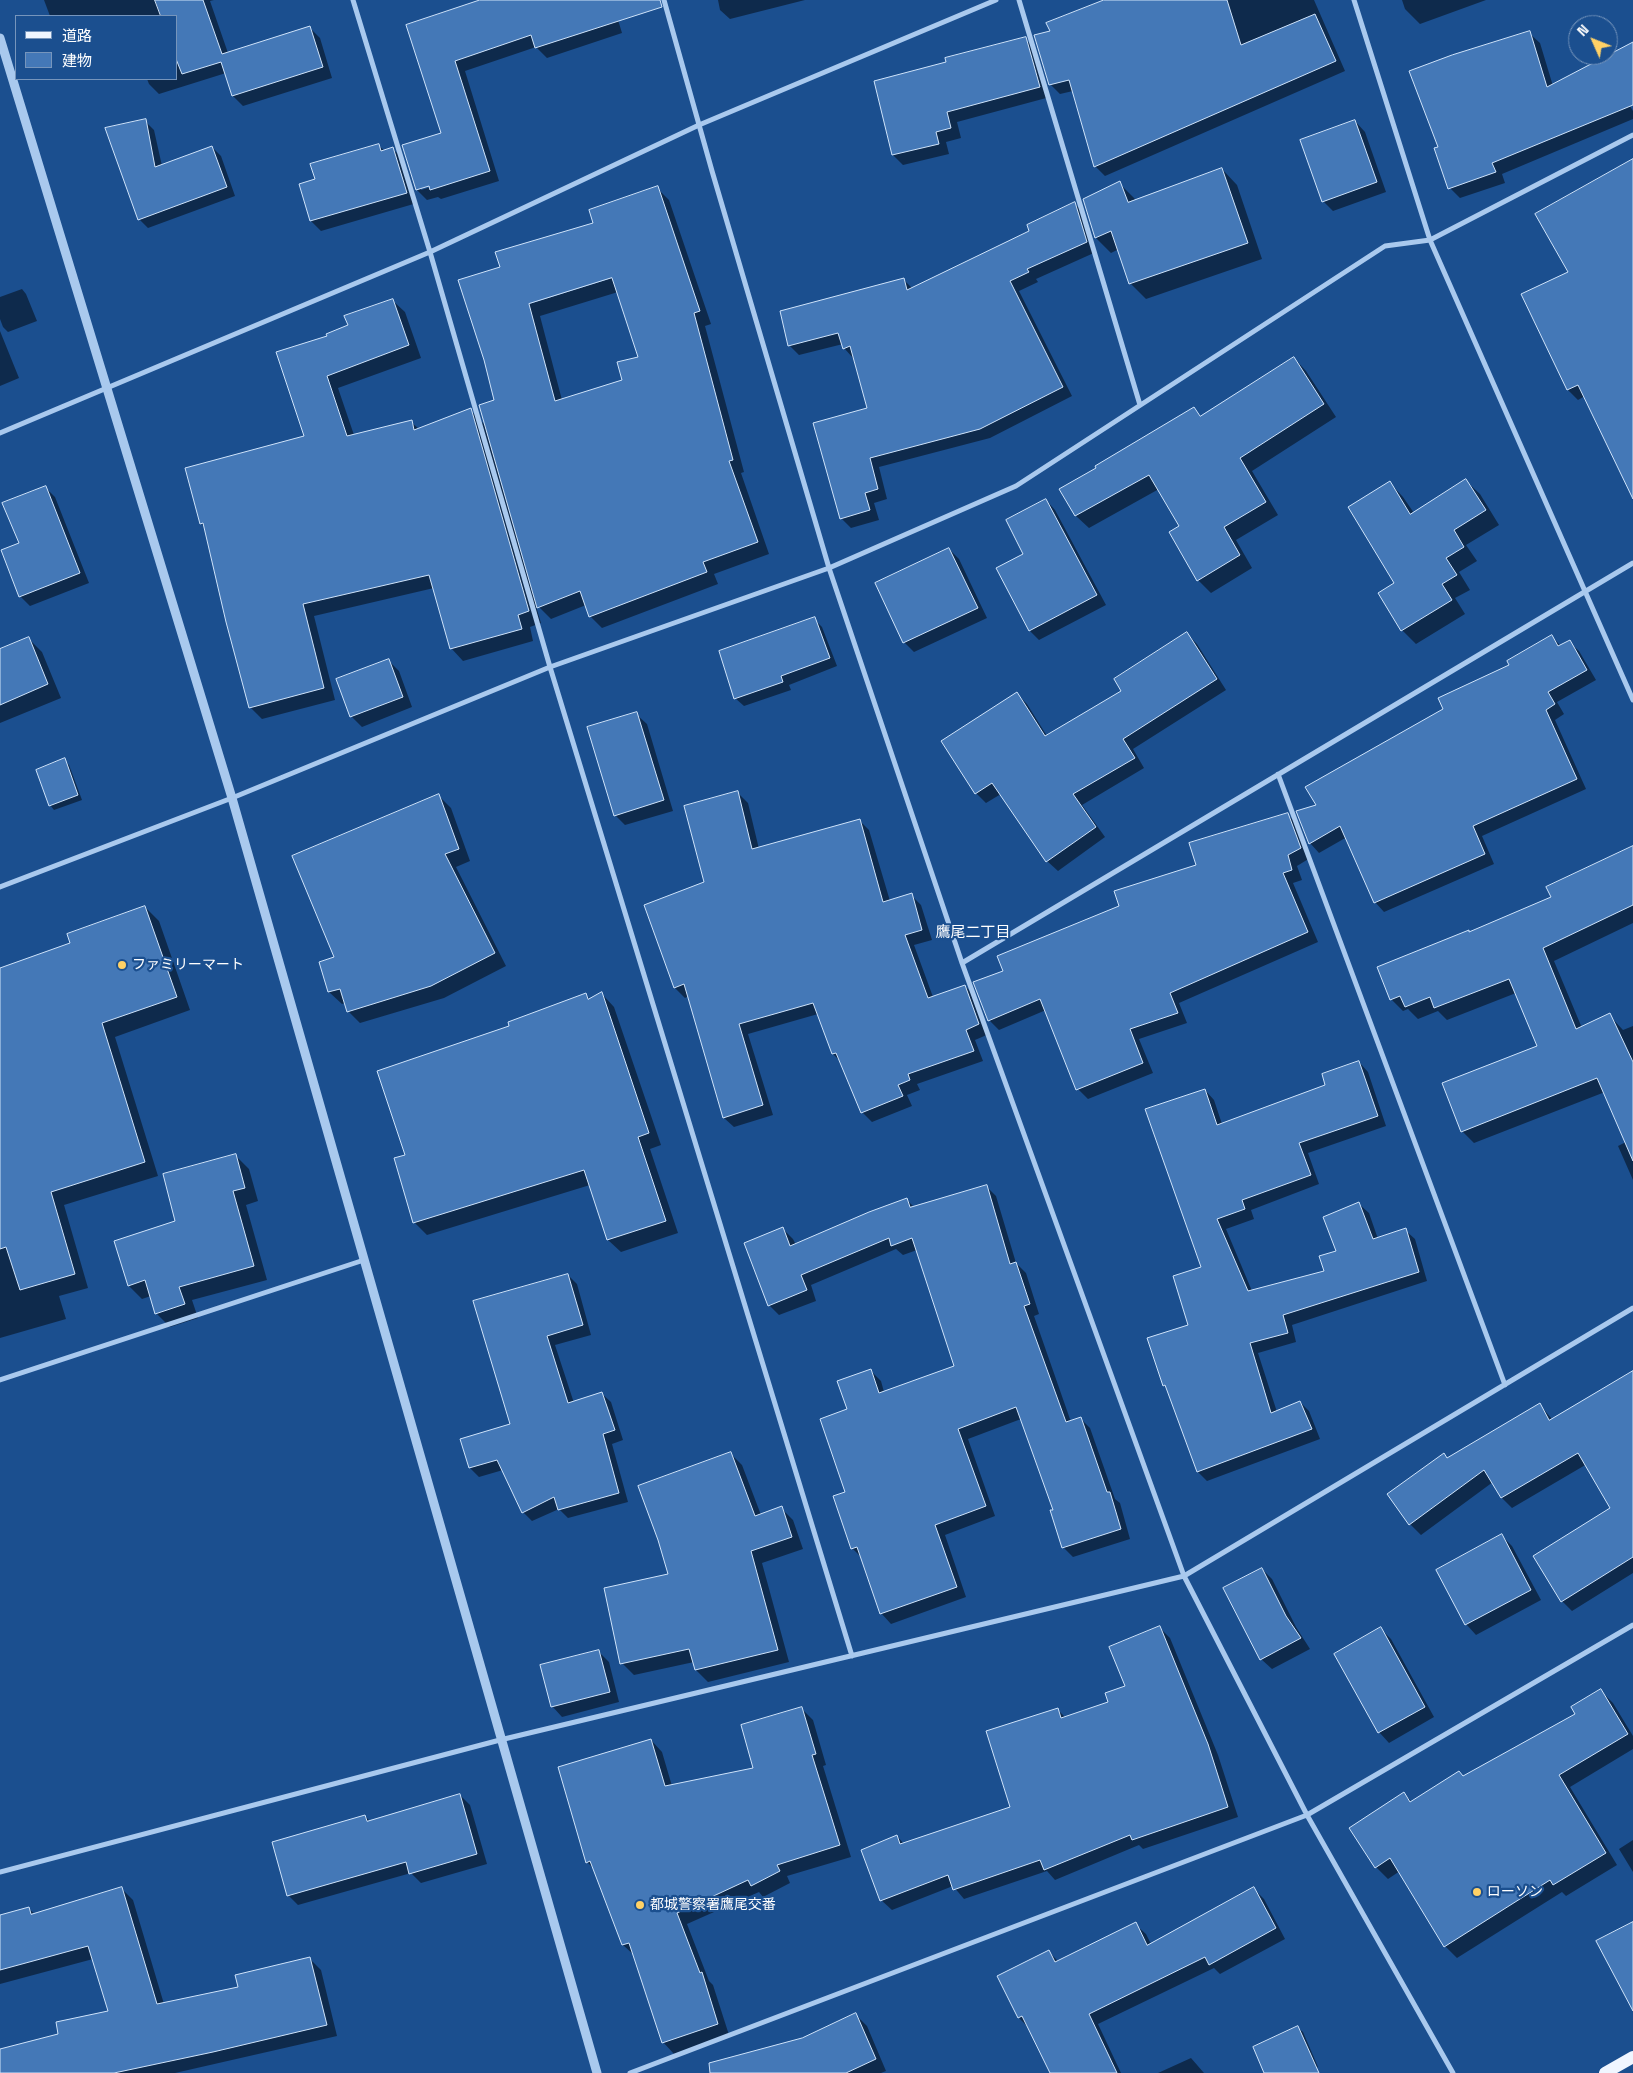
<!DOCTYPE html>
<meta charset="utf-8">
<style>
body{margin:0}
#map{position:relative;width:1633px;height:2073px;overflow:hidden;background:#1b4f8f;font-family:"Space Grotesk","Noto Sans JP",sans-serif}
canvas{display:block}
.legend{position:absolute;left:15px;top:15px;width:162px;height:65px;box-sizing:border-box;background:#1b4f8f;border:1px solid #7695bc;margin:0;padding:6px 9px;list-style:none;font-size:15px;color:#fff}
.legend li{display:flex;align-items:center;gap:10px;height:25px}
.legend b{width:25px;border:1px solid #7695bc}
.north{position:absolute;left:1568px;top:15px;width:50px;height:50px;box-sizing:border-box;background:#1b4f8f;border:1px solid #7695bc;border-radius:50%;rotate:314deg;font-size:14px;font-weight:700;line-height:20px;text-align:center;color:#fff}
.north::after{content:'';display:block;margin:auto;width:18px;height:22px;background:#ffd166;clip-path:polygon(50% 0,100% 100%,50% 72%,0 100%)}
</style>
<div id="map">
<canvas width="1633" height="2073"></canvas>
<ul class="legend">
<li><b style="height:6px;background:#f0f6ff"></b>道路</li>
<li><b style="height:14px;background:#4478b7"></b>建物</li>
</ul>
<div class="north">N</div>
</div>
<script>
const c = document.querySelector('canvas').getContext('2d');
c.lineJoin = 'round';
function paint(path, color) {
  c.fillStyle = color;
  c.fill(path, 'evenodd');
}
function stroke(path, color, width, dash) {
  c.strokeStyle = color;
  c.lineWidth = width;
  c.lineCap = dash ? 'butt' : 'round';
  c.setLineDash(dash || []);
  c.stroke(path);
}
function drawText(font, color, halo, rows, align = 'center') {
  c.font = font + ' "Space Grotesk","Noto Sans JP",sans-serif';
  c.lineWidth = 4.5;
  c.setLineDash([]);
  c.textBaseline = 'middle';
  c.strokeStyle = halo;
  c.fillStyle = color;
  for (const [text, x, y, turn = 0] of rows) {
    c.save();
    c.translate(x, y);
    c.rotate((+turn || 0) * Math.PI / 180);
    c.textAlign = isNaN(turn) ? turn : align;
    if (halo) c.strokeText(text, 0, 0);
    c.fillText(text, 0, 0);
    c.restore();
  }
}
const shadow = new Path2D(`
 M44,0H214L210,1L228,53L310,28L320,38L332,78L243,106L233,96L226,73L159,94L149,84L147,79H176V16H50Z
 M483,0H612L622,33L547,58L536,47L465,71L499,181L441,199L438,197L427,200L417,190L443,134L408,26ZM434,183L435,186L421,190V187Z
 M718,0H805L730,19L720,10Z
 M1108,0H1314L1345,71L1105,176L1095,166L1073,91L1060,94L1050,84Z
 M1402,0H1486L1420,24L1405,9Z
 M1529,33L1540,43L1553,86L1633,44V105L1630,106L1633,111V119L1502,174L1505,183L1460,198L1450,188L1439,148Z
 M1025,39L1035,49L1050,97L957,122L961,138L946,142L949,154L903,165L893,155L875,82L948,63Z
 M145,121L154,130L162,166L212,147L221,156L235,196L148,228L139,219Z
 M1355,121L1365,132L1386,192L1333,211L1323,201Z
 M378,145L385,151L393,149L403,159L417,203L321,231L311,221L301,185L316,180Z
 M1633,160V476L1585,396L1578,400L1568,390L1522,295L1570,273Z
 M1222,169L1237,185L1262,259L1146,299L1130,283L1119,249L1111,253L1096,238L1084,199L1119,183L1136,200Z
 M657,188L669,200L711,324L705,326L744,472L741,473L769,554L714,574L718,584L602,628L590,616L586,605L551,619L535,603L541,623L530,627L533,641L463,661L451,648L434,588L314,616L335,700L262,719L250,707L205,528L201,523L306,437L328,336L392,300L405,312L421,358L338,388L354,435L411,422L419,429L470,410L486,426L496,400L501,268L594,223ZM618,292L640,358L624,380L562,400L540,316Z
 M1075,204L1084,214L1096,252L1036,279L1038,282L1019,291L1072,396L990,438L879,467L887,499L874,503L879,520L851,528L841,518L868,409L853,358L844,348L843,344L799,355L789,345L903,279L912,288L1031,231Z
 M22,289L26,294L37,321L8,332L3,327L0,319V297Z
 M0,331L19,378L0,386Z
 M1294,358L1306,371L1336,417L1252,471L1278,515L1236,540L1252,568L1211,593L1198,580L1181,526L1159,489L1089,528L1076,516L1061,489L1194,409L1201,416Z
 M1466,481L1480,494L1499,525L1466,545L1477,561L1459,572L1470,590L1455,598L1465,614L1416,644L1402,630L1380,593L1396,583L1390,483L1403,497L1414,513Z
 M45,487L55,497L89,583L30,606L20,596L21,544Z
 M1046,500L1055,510L1106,605L1039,640L1030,631L1025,554Z
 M949,549L959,559L987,618L914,652L904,642Z
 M814,619L822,627L837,666L789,685L791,690L744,706L735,698Z
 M1187,634L1197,644L1226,690L1133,749L1144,768L1082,805L1105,837L1058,871L1047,861L1001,794L986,803L976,793L1017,694L1027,704L1047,736L1123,691Z
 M1552,637L1561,646L1569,642L1579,651L1596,680L1557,702L1564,714L1555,720L1586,789L1482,836L1494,864L1384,912L1375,902L1347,837L1319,853L1310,843L1317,806L1445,709Z
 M28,638L42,652L61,698L0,723V650Z
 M389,661L399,671L412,707L362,727L351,716L337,680Z
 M636,714L647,724L673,811L625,825L615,815Z
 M64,760L69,765L82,800L54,810L50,805Z
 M738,793L748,803L759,849L859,820L869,830L890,901L911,895L921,905L932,940L914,945L933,997L965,986L975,996L989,1034L975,1040L983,1061L917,1084L920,1090L907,1095L912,1106L872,1122L862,1112L842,1063L833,1054L818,1014L748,1034L773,1115L734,1127L724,1118L689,996L685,998L675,988L645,906L706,883Z
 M438,795L451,808L470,861L456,867L506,966L444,998L360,1023L348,1011L345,1003L342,1004L329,992L321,963L336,958Z
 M1288,815L1298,825L1310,858L1297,866L1302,880L1293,883L1318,942L1179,1003L1187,1023L1139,1039L1153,1073L1088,1099L1078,1089L1046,1010L999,1030L989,1020L1005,972Z
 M1633,847V923L1554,961L1582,1028L1609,1015L1623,1030L1633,1026V1180L1618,1146L1626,1142L1605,1092L1474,1143L1462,1131L1538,1046L1516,993L1447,1020L1438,1011L1418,1019L1408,1009L1403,1011L1391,999L1470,934L1553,898Z
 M145,907L159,921L190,1010L115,1037L158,1176L64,1205L88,1288L59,1296L66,1319L0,1338V971L72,944Z
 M602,994L614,1007L661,1145L650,1149L678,1233L621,1252L608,1240L590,1185L427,1235L414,1222L511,1027L586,995L590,999Z
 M1359,1062L1368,1072L1386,1126L1308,1153L1319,1184L1251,1210L1254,1219L1226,1229L1252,1291L1326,1271L1338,1252L1359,1204L1369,1213L1378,1239L1405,1230L1415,1239L1427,1281L1292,1325L1296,1342L1258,1353L1277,1412L1300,1402L1309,1411L1320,1439L1207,1481L1198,1472L1169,1390L1164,1385L1190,1326L1203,1268L1205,1090L1214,1100L1222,1124L1327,1086Z
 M235,1155L249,1169L258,1201L246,1205L267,1280L192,1300L198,1318L170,1327L156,1313L151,1296L142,1299L129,1286L177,1222Z
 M986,1186L996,1196L1016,1263L1026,1273L1039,1314L1034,1316L1071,1422L1080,1418L1090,1428L1115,1499L1120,1503L1130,1539L1073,1557L1063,1547L1054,1510L1021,1419L968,1439L995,1516L945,1535L966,1597L891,1624L881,1613L863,1559L852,1548L847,1493L849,1409L871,1371L881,1381L884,1392L956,1367L917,1250L903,1255L896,1249L811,1285L816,1301L779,1315L769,1305L783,1229L793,1239L796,1245L907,1200L914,1207Z
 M568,1275L577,1284L591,1335L555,1345L574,1403L601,1393L611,1402L623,1440L612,1444L628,1502L568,1518L559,1509L532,1521L523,1512L503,1470L479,1477L470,1468L461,1440L512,1425Z
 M1633,1373V1573L1572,1611L1562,1601L1612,1508L1587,1464L1512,1508L1502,1498L1493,1482L1421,1535L1410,1524L1389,1494L1443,1454L1448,1459L1540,1405L1552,1419Z
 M730,1453L742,1465L761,1515L781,1508L793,1520L803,1549L762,1563L789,1662L708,1682L696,1670L694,1662L634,1675L622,1663L669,1575Z
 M1502,1536L1512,1546L1541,1600L1476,1635L1466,1624Z
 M1262,1569L1272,1579L1296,1627L1310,1649L1272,1669L1261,1659Z
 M1160,1628L1170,1638L1218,1755L1238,1817L1143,1849L1139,1845L1055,1880L1047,1871L964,1899L953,1886L892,1910L881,1900L897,1836L904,1844L1011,1808L1057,1709L1066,1718L1110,1703L1126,1687Z
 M1381,1629L1391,1639L1434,1717L1389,1743L1379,1732Z
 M598,1651L609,1662L619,1702L562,1717L552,1706Z
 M1601,1691L1613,1703L1633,1736V1749L1570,1787L1617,1865L1566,1896L1562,1892L1457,1958L1445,1946L1400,1871L1388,1879L1376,1867L1404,1794L1412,1802L1464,1777L1576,1714Z
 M802,1709L813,1720L826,1765L823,1766L851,1857L787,1876L790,1883L763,1897L759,1892L687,1924L709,1981L713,1985L729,2035L674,2054L663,2042L635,1956L623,1945L595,1870L587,1862L651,1740L662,1752L672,1786L755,1769Z
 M460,1795L470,1805L487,1864L421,1883L411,1873L298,1905L288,1895L365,1816L370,1821Z
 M1633,1840V1872L1619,1849Z
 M121,1888L133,1900L164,2004L240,1988L310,1959L321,1970L337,2036L175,2073H0V2050L59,2035L109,2012L93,1959L0,1984V1917L29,1909L35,1914Z
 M1254,1889L1264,1899L1285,1939L1220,1974L1214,1968L1098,2024L1121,2073H1051L1029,2028L1019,2018L999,1977L1049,1952L1059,1962L1135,1924L1146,1934L1151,1944Z
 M856,2015L867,2026L886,2071L881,2073H729Z
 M1298,2028L1303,2032L1318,2067L1306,2073H1268Z
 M1191,2058L1204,2073H1158Z`);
const building = new Path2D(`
 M155,0H203L222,54L310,26L323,67L232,96L221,62L182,74L176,59V16H161Z
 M480,0H660L662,7L535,48L531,35L455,61L490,171L430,190L429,186L416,190L402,145L441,133L406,25Z
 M1104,0H1227L1241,45L1315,14L1336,61L1094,167L1069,80L1049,85L1034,35L1050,31L1046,23Z
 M1530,31L1547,87L1633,42V105L1492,163L1496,172L1448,189L1434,148L1438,147L1409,71L1452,55Z
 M1026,37L1040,87L947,112L951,128L936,132L939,144L892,155L874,81L946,62L945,58Z
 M146,119L155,167L212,146L227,187L138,220L105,128Z
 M1355,120L1377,182L1322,202L1300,140Z
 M379,144L381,151L393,147L407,193L310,221L299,184L315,179L310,164Z
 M1633,159V499L1578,385L1567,390L1521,294L1568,272L1535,214Z
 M1222,168L1248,243L1129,284L1111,231L1095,238L1083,199L1120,181L1128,202Z
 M658,186L700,311L694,313L733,460L729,461L758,542L703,562L707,572L589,617L580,591L537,608L479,405L494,400L484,360L458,280L500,267L495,252L593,223L589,210ZM612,278L638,357L617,362L622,380L555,401L529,304Z
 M1075,202L1087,242L1027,269L1029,272L1010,281L1063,387L980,429L870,458L878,489L865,493L870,510L840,519L813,423L867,408L850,346L843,349L838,333L788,346L780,311L904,278L907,290L1029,231L1027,225Z
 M393,299L409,345L327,376L347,436L412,420L414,430L471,408L529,611L518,615L522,629L450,649L429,575L303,604L324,688L249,708L226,622L203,523L200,524L185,468L304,436L276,352L327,336L326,334L348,325L344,316Z
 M1294,357L1324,404L1240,458L1266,502L1224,527L1240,555L1197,581L1169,532L1179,526L1149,475L1075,516L1059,489L1096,468L1095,466L1194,407L1200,416Z
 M1466,479L1486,510L1454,530L1464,547L1446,558L1457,575L1442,584L1452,600L1401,631L1378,593L1394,583L1348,507L1390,481L1410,514Z
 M46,486L80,573L19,597L1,550L19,543L2,503Z
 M1046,499L1097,595L1029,631L996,568L1023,554L1006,520Z
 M949,548L978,608L903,643L875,583Z
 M815,617L830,658L781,676L783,682L734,699L719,651Z
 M1187,632L1217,679L1123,739L1135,758L1073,794L1096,827L1046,862L992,783L975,794L941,741L1017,692L1045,736L1121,691L1114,679Z
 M1552,635L1558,646L1570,640L1587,670L1548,692L1555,704L1546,710L1577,779L1473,826L1485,854L1374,903L1340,826L1309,844L1296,811L1316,805L1305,787L1443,709L1438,698L1509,665L1507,661Z
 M29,637L48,684L0,705V649Z
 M389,659L403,697L350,717L336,679Z
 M637,712L664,800L614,816L587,727Z
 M65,758L78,795L49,806L36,770Z
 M738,791L752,849L860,819L883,902L912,893L922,930L905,935L928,998L965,985L979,1024L966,1030L974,1051L908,1074L910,1080L898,1085L903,1096L861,1113L836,1053L832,1054L813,1003L739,1024L763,1105L723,1118L684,984L674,988L644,905L704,882L684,806Z
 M439,794L459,849L445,854L495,953L431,986L347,1012L340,989L328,992L319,962L334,957L292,856Z
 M1288,813L1301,848L1288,855L1292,870L1283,873L1308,932L1170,993L1178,1013L1130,1029L1143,1063L1076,1090L1040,999L988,1021L973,982L1003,971L997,956L1119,906L1114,891L1196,865L1189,843Z
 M1633,846V905L1543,948L1576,1029L1610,1013L1633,1062V1161L1597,1078L1461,1132L1442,1083L1537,1046L1509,979L1434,1008L1430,997L1405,1007L1400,996L1390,1000L1377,967L1469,930V932L1551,897L1546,887Z
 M145,906L177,997L102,1023L145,1162L51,1192L75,1274L20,1290L6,1247L0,1249V968L70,943L67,934Z
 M602,992L649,1133L638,1137L666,1221L607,1240L584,1170L413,1223L394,1158L405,1155L377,1071L509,1026L508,1022L586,993L588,999Z
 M1359,1061L1378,1116L1299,1143L1311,1175L1242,1200L1245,1209L1217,1219L1248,1291L1324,1271L1319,1256L1336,1251L1323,1217L1359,1202L1373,1239L1406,1228L1419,1272L1283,1315L1288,1333L1250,1343L1271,1413L1300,1401L1312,1429L1197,1472L1165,1385L1163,1386L1147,1338L1188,1325L1173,1276L1201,1267L1145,1109L1205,1089L1217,1125L1325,1085L1322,1074Z
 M236,1154L245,1188L233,1191L254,1266L179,1287L185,1304L155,1314L145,1280L128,1286L114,1241L175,1221L163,1174Z
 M987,1185L1010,1264L1016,1262L1030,1304L1024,1306L1066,1422L1081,1417L1107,1492H1110L1121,1529L1062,1548L1050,1510H1053L1016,1407L958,1429L986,1506L935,1525L957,1587L880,1614L857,1547L851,1549L833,1496L845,1492L820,1419L847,1409L837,1381L871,1369L879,1393L954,1366L912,1238L891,1246L889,1238L801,1275L807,1290L768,1306L744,1243L783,1227L790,1246L869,1212L907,1198L910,1207Z
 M568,1274L583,1325L547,1336L568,1403L602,1392L615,1430L603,1434L619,1493L558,1510L554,1497L522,1513L497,1460L469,1468L460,1439L510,1424L473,1301Z
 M1633,1371V1557L1561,1602L1533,1556L1610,1508L1578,1453L1501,1498L1484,1470L1409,1525L1387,1494L1444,1453L1447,1458L1540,1403L1549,1420Z
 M731,1452L755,1516L782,1506L792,1537L751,1551L778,1650L695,1670L689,1649L620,1664L604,1588L668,1574L658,1540L638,1486Z
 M1502,1534L1531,1590L1465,1625L1436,1570Z
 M1262,1568L1286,1616L1301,1638L1260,1660L1223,1588Z
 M1160,1626L1208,1744L1228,1807L1132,1840L1130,1835L1044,1870L1040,1860L953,1890L948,1875L880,1901L861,1850L897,1835L900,1844L1010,1807L986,1731L1058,1708L1061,1718L1108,1702L1105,1693L1125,1686L1109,1647Z
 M1381,1627L1425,1707L1378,1733L1334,1654Z
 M599,1650L610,1692L551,1707L540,1665Z
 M1601,1689L1628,1734L1559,1775L1606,1853L1553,1885L1550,1880L1444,1947L1390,1858L1375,1868L1349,1828L1404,1792L1410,1802L1459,1771L1463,1776L1575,1714L1571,1707Z
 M802,1707L816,1754L812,1755L840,1845L777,1865L780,1871L751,1886L748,1880L677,1913L700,1973L702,1972L718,2024L662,2043L629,1943L622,1945L590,1861L586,1863L558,1767L651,1739L665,1786L753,1768L741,1725Z
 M460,1794L477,1854L409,1874L406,1862L287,1896L272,1842L365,1815L367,1821Z
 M122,1887L157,2004L238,1987L235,1975L310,1957L327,2025L213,2052L114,2073H0V2049L58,2034L56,2022L108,2011L88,1946L0,1970V1915L29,1907L31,1914Z
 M1254,1887L1276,1928L1209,1965L1205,1957L1089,2014L1117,2073H1050L1022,2016L1018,2018L997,1976L1049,1950L1055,1962L1136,1922L1147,1945Z
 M1633,1922V2011L1596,1941Z
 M856,2013L876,2059L846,2073H710L709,2063L802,2038Z
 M1298,2026L1319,2073H1264L1253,2047Z`);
const minor = new Path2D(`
 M353,0L430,252L550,667L852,1656
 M664,0L712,171L829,568L962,963L1184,1576L1307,1815L1453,2073
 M1019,0L1140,405
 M1354,0L1430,240L1633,700
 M0,433L430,252L699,125L996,0
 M1278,774L1505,1385
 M0,887L232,798L550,667L829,568L1016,486L1385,246L1430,240L1633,135
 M962,963L1633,563
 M0,1380L364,1260
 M0,1872L500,1740L1184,1576L1633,1308
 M630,2073L1307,1815L1633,1625`);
const tertiary = new Path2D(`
 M0,38L232,798L597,2073`);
const primary = new Path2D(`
 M1605,2073L1633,2057`);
const markers = [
 [122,965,5,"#ffd166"],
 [1477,1892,5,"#ffd166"],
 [640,1905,5,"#ffd166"]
];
const poiNames = [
 ["ファミリーマート",132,965],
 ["ローソン",1487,1892],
 ["都城警察署鷹尾交番",650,1905]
];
const neighbourhoodNames = [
 ["鷹尾二丁目",973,933]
];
paint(shadow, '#0007');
paint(building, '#4478b7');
stroke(building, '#cfe3fa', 1);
stroke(minor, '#a9c9ee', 5);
stroke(tertiary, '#a9c9ee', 9);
stroke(primary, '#f0f6ff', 12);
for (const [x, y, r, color] of markers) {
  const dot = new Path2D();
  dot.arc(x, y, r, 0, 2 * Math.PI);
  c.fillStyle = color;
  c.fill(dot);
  stroke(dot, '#1b4f8f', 2);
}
drawText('14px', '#fff', '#1b4f8f', poiNames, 'left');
drawText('15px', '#fff', '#1b4f8f', neighbourhoodNames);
</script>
